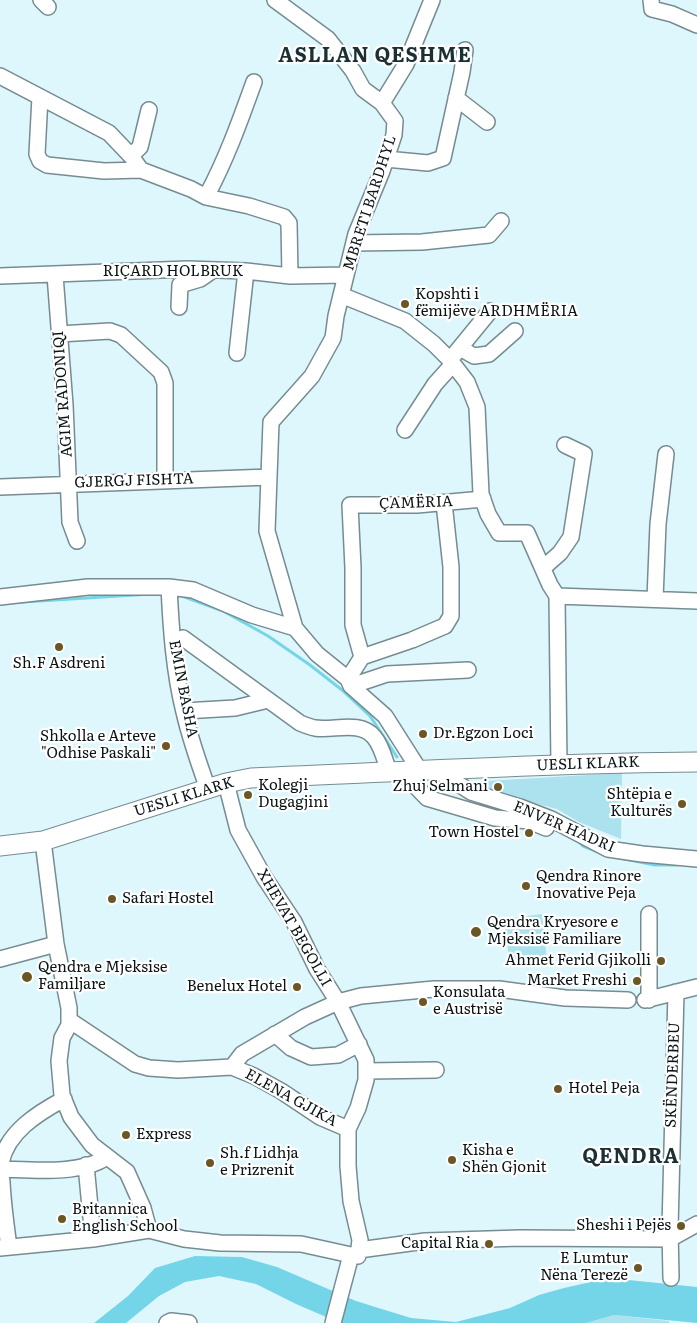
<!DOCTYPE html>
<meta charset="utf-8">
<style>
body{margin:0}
canvas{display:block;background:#def7fc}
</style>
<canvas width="697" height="1323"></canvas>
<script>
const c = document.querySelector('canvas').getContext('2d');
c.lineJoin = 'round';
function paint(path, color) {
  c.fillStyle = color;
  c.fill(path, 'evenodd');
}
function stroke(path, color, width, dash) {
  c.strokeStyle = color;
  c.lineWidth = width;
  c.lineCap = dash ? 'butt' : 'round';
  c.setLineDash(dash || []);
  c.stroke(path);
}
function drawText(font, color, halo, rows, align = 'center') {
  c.font = font + ' Literata,serif';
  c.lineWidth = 4.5;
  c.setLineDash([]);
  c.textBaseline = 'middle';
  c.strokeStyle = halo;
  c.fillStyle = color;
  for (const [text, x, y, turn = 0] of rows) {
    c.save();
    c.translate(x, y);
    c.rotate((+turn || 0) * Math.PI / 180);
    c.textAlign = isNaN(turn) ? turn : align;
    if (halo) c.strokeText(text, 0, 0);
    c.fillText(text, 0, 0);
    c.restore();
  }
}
const green = new Path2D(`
 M622,773L621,839L579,822L557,809L479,789L469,782Z
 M542,914L547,961L510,966L504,919Z
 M614,1315L669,1321V1323H586Z`);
const water = new Path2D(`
 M195,1256L242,1257L277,1267L356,1301L411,1318L456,1322L510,1308L539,1295L564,1288L609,1278L697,1287V1323L614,1315L586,1323H340L296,1304L256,1284L219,1276L185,1282L159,1296L126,1323H94L128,1296L155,1268Z`);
const stream = new Path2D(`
 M182,596L223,611L268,636L310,665L342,690L370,716L397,757
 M7,603L151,594
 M578,841L583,846L601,853
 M609,856L655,865H676`);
const minor = new Path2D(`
 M41,0L48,7
 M275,0L328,39L353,71L363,89L382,103L395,121L394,135L382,171L356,234L336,316L333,338L312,376L271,422L267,531L295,628L317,654L348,679L351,686L385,716L420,771
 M651,0L652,9L672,14L697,25
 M0,76L109,133L131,156L141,170L191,189L206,197L249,206L284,217L289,223L290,276
 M40,97L37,154L40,161L47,165L104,171L141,170
 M456,98L487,122
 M382,103L406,64L432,0
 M131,156L140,147L149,110
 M386,159L428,163L443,158L462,72L465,50
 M206,197C226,160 240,121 254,82
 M354,243L422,242L489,235L501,221
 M55,275L65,405L70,522L77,541
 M0,276L188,269L246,271L290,276L346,275
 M341,295L405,321L434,344L450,360L467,382L477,407L481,494L488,514L499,533H527L550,585L557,596L559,766
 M179,307L180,285L200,279L213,270
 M59,334L110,331L121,335L161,372L165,383V480
 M460,348L474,356L489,354L515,331
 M237,353L246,271
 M454,355L490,311
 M405,430L435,384L453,364
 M0,487L269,477
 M543,568L560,553L571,537L584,454L565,445
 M169,587C171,629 174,672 184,712C190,738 199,764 208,789
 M557,596L697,601
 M0,597L88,587H169L193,590L252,615L295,628
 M655,599L658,524L666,454
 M183,638L300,723C305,725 310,727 315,728C334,731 360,720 374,737C382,746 385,761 389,772
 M362,657L353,625V568L350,505H417L483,499
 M348,679L362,657L412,640L440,628L445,626L451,616V567L444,503
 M351,686L387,674L468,670
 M184,711L235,708L264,701
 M438,771L471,792L520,807L551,819L608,849L642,854L697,859
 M402,772L427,798L495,818L529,821L546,828
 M226,783L238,830L264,877L294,922L317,969L338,1002L366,1060V1080L358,1108L348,1129V1166L351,1201L360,1240L358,1256L351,1255
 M43,841L56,944L69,1008V1025L62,1038L59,1061L62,1095L71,1117L92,1145L127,1172L143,1208L149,1230
 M649,914V1000
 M0,959L56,944
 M645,1000L697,987
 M69,1020L135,1064L149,1068L178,1070L232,1067L254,1076L281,1091L320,1117L348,1129
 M275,1034L291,1048L311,1057L338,1055L359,1044
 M232,1067L242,1054L305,1017L338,1002L361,996L434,989H499L565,998L628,1000
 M367,1071L436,1070
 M86,1165L93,1239
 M1,1169C33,1170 80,1175 107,1157
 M9,1247C6,1225 3,1204 2,1182C1,1176 0,1169 1,1163C7,1132 38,1113 64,1099
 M0,1248L93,1239L149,1230L184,1239L220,1243L301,1244L351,1255L333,1323
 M359,1250L425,1241L520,1238L670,1239L697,1224
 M671,1278L670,1228L676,992
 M167,1323L171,1321L189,1323`);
const major = new Path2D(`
 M0,846L43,841L226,783L251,778C400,772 548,763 697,762`);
const markers = [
 [405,304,5,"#6b5625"],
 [59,647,5,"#6b5625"],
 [423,734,5,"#6b5625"],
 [166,746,5,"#6b5625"],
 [498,787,5,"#6b5625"],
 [248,795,5,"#6b5625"],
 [682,804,5,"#6b5625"],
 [529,833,5,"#6b5625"],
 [526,886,5,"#6b5625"],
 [112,899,5,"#6b5625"],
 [476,932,6,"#6b5625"],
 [661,961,5,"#6b5625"],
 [27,977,6,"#6b5625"],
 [637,981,5,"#6b5625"],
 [297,987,5,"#6b5625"],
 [423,1002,5,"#6b5625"],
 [558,1089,5,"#6b5625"],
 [126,1135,5,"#6b5625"],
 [452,1160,5,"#6b5625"],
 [210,1163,5,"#6b5625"],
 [62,1219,5,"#6b5625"],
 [681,1226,5,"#6b5625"],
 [489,1244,5,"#6b5625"],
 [638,1268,5,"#6b5625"]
];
const streetNames = [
 ["MBRETI BARDHYL",370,203,-72],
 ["RIÇARD HOLBRUK",173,272],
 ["AGIM RADONIQI",63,394,-94],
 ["GJERGJ FISHTA",134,481,-2],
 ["ÇAMËRIA",416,503,-2],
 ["EMIN BASHA",183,689,79],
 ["UESLI KLARK",588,764,-2],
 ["UESLI KLARK",184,797,-17],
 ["ENVER HADRI",564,827,23],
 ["XHEVAT BEGOLLI",294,928,60],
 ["SKËNDERBEU",673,1075,-88],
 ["ELENA GJIKA",291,1098,29]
];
const poiNames = [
 ["Kopshti i",415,295],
 ["fëmijëve ARDHMËRIA",415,312],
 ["Sh.F Asdreni",59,664,"center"],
 ["Dr.Egzon Loci",433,734],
 ["Shkolla e Arteve",156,737,"right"],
 ["\"Odhise Paskali\"",156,754,"right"],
 ["Kolegji",258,786],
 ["Dugagjini",258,803],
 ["Zhuj Selmani",488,787,"right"],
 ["Shtëpia e",672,795,"right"],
 ["Kulturës",672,812,"right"],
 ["Town Hostel",519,833,"right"],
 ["Qendra Rinore",536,877],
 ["Inovative Peja",536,894],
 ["Safari Hostel",122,899],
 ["Qendra Kryesore e",487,923],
 ["Mjeksisë Familiare",487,940],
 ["Ahmet Ferid Gjikolli",651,961,"right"],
 ["Qendra e Mjeksise",38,968],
 ["Familjare",38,985],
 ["Market Freshi",627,981,"right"],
 ["Benelux Hotel",287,987,"right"],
 ["Konsulata",433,993],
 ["e Austrisë",433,1010],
 ["Hotel Peja",568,1089],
 ["Express",136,1135],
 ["Kisha e",462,1151],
 ["Shën Gjonit",462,1168],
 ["Sh.f Lidhja",220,1154],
 ["e Prizrenit",220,1171],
 ["Britannica",72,1210],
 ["English School",72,1227],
 ["Sheshi i Pejës",671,1226,"right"],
 ["Capital Ria",479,1244,"right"],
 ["E Lumtur",628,1259,"right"],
 ["Nëna Terezë",628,1276,"right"]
];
const districtNames = [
 ["ASLLAN QESHME",375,56],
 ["QENDRA",631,1157]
];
paint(green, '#abe2ee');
paint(water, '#75d5e8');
stroke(stream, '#75d5e8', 3);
stroke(minor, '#768c91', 18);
stroke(major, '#768c91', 21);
stroke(minor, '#fff', 15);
stroke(major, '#fff', 19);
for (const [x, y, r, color] of markers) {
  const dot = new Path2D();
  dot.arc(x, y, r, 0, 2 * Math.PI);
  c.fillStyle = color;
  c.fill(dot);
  stroke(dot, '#fff', 2);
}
drawText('15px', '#0a1315', '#fff', streetNames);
drawText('15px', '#0a1315', '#fff', poiNames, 'left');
c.letterSpacing = '1px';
drawText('bold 20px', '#1c3034', '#fff', districtNames);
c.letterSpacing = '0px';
</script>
